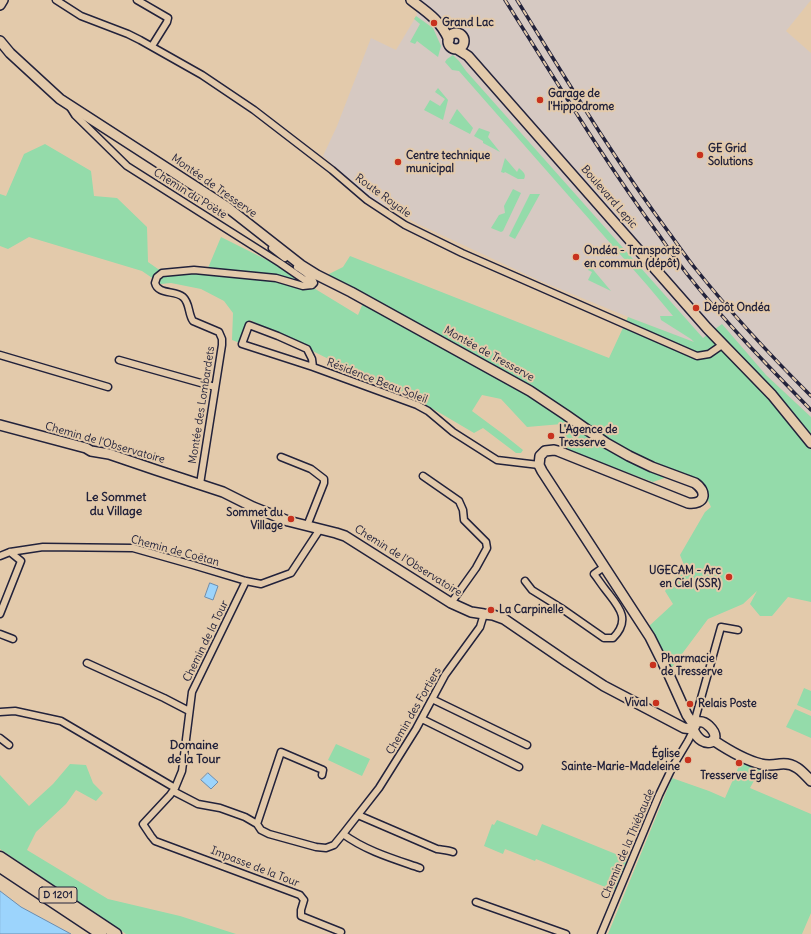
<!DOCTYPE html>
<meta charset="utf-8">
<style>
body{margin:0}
canvas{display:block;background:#e3caab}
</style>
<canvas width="811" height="934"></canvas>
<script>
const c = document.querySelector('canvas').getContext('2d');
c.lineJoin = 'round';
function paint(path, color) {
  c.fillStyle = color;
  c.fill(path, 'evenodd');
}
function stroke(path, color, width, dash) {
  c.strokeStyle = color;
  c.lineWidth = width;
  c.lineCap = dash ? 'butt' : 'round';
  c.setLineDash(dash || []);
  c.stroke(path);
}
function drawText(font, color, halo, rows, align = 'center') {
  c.font = font + ' Delius,sans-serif';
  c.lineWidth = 4;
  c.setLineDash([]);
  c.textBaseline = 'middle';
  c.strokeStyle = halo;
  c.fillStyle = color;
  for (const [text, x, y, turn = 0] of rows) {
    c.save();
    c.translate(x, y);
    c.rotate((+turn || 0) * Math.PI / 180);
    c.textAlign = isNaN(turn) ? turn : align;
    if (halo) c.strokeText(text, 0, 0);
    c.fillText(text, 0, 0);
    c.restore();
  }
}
const built = new Path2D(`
 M404,0H811L786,31L811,53V417L766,375L697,344L628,317L538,280L418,224L368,196L323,156L337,126L371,38L396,50L417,15L416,8Z`);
const green = new Path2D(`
 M416,16L433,28L441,46L438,57L417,41L415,44L410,42L420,24L414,19Z
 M453,55L459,61L466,71L703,338L722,324L766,375L811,417V602L788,597L772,616H760L750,604L757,591L743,604L708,619L670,670L648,627L673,604L665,591L684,565L680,555L705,512L711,507L705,494L704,485L689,477L670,476L653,482L568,451L562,424L527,427L501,399L482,395L472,411L503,434L523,450L521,453H516L483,428L474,433L423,403L369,379L250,320L240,343L232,340L233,313L224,301L201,289L171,283L161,284L142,271L29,237L8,249L0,246V194L6,196L24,154L45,144L91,171L94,196L117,198L147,227L148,262L158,269L208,268L221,237L271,262L358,315L366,296L327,275L343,267L350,256L609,358L628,317L694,342L691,339L661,320L660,316H673L647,285L459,71L452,70L445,62L447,59Z
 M438,88L448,100L443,120L424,110L430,100L440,106L445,99L435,92Z
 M457,109L473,128L470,134L449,123Z
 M479,128L490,132L488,137L500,152L483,143V141L474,136Z
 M505,158L517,172L519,168C522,171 527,174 524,179H518L505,172L504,173L501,172Z
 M513,189L521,193L503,231L501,232L491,228L499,215L505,213L504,206Z
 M530,194H540L515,239L509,236Z
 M590,266L611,291L588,280L592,272L588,270Z
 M804,688L811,691V711L797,705Z
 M795,709L811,716V738L786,727Z
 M336,744L370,759L362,776L328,760Z
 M742,759L761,768L750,788L811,814V913L802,934H608L672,778L709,791L725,798Z
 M70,764L86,765L93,783L103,793L96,801L76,790L66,804L36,832L27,850L108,899L180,916L236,934H126L0,849V775L29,806L53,784Z
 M497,820L537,836L542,824L628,859L615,891L536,859L535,861L505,849L503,854L484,846L492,824L494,825Z`);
const water = new Path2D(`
 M210,583L218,586L213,600L205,597Z
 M208,773L218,782L211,789L201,780Z
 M0,891L21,907L71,934H0Z`);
const street = new Path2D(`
 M56,0L81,16L128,34L140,40L202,75L254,110L332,170L367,200L405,225L462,253L697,356L709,354L722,345
 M137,0L168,18L167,22L152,46
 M70,107L75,115L127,166L280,263L312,285
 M274,245L272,248L285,258
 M297,267C303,271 312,276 314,283L312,285
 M0,355L108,387
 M119,360L215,387
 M313,367L312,359L307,349L278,336L249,325L242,344L313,367L417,405L428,411L453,432L497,460L539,465
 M281,457L311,469L324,479V483L307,526
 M423,476L459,501L463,510L464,520L486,542L487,548L476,568L451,603
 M200,484L222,345V339L219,332L193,321C188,314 190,303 183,297C175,290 158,295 155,283L157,277L162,273L194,270L276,278L303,286L312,285
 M0,556L10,552L43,547L133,548L193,565L246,581L261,584L291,573L320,529
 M246,581L192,692L182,771L175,788L170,795L143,824L151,836L155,841L300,895L304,900L301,910V916L341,932
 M525,581L532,590L561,608L604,638H613C632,619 618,606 605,589C601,584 598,579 594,574L604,567
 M0,614L21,561L10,552
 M0,634L13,639
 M87,663L164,698L189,711
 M432,699L527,745
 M0,712L15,711L61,721L175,788
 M422,719L519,767
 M697,722L696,716L721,627L738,630
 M0,738L9,745
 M173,791L198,804L220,808L245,817L257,824L261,830L269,834L316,847L326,848L334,845L343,834L379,788L416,729L445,675L480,627L484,614
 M358,815L437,849C443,850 448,850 453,852
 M257,824L281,752L323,770L322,775
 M343,834C366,851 394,859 420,868
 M476,902L566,934
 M601,934L659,795L673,766L688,741L693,731`);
const secondary = new Path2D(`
 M411,0C427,12 441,21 449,40
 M0,5L3,0
 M448 41a8 8 0 1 1 16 0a8 8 0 1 1-16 0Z
 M0,41L10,53L60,99L227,207L301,265L317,275L351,292L530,391L566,415L606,443L629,456L652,467L695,483C708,492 705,505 688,503L558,451L554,450L545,451L540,456L539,465L542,471L650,637L669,675L687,715L694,725
 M457,49L468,56L707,328L772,395L811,443
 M0,425L86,448L91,451L109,454L156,470L223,492L253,507L288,521L336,533L345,536L451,603L471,612L484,614L493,615L504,619L567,662L604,686L684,728L693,729
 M697,722C702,721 705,722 709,726C726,742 702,752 693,729Z
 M713,740C728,750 744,760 761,764C768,766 773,765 780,764C794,762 802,771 811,781`);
const primary = new Path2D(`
 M0,857L116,934
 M0,867L101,934`);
const rail = new Path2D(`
 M505,0C555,79 603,159 659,235C668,248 677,261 687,274C725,322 768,366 811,410
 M517,0C566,79 614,159 670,234C678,245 686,257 695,268C731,313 770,355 811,396`);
const markers = [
 [434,23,4,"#c8321e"],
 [540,100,4,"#c8321e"],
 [700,155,4,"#c8321e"],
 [398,162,4,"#c8321e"],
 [576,257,4,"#c8321e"],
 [696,308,4,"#c8321e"],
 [551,436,4,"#c8321e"],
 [291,519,4,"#c8321e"],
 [729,577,4,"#c8321e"],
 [491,610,4,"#c8321e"],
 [653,665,4,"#c8321e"],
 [656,703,4,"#c8321e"],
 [690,704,4,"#c8321e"],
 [688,760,4,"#c8321e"],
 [739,763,4,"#c8321e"]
];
const shields = [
 [58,895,38]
];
const shieldNames = [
 ["D 1201",58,895]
];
const poiNames = [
 ["Grand Lac",442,23],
 ["Garage de",548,94],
 ["l'Hippodrome",548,107],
 ["GE Grid",708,149],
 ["Solutions",708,162],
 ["Centre technique",406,156],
 ["municipal",406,169],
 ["Ondéa - Transports",584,251],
 ["en commun (dépôt)",584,264],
 ["Dépôt Ondéa",704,308],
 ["L'Agence de",559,430],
 ["Tresserve",559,443],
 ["Sommet du",283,513,"right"],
 ["Village",283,526,"right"],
 ["UGECAM - Arc",721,571,"right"],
 ["en Ciel (SSR)",721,584,"right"],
 ["La Carpinelle",499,610],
 ["Pharmacie",661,659],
 ["de Tresserve",661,672],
 ["Vival",648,703,"right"],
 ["Relais Poste",698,704],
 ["Église",680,754,"right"],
 ["Sainte-Marie-Madeleine",680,767,"right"],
 ["Tresserve Eglise",739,776,"center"]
];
const streetNames = [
 ["Montée de Tresserve",214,186,35],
 ["Chemin du Poète",190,194,32],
 ["Route Royale",383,196,36],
 ["Boulevard Lepic",609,197,49],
 ["Montée de Tresserve",489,354,29],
 ["Résidence Beau Soleil",377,381,21],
 ["Montée des Lombardets",202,405,-81],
 ["Chemin de l'Observatoire",105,443,16],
 ["Chemin de Coëtan",175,551,15],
 ["Chemin de l'Observatoire",408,561,32],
 ["Chemin de la Tour",206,641,-64],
 ["Chemin des Fortiers",414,711,-60],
 ["Chemin de la Thiébaude",628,844,-67],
 ["Impasse de la Tour",255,867,21]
];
const neighbourhoodNames = [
 ["Le Sommet",116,498],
 ["du Village",116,512],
 ["Domaine",194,746],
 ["de la Tour",194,760]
];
paint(built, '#d6c9c2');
paint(green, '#94dbaa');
paint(water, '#9cd4fc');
stroke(water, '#6b8daf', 1);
stroke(street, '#22223b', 9);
stroke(secondary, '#22223b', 12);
stroke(primary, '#22223b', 13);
stroke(street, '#e3caab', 6);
stroke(secondary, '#e3caab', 9);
stroke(primary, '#e3caab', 10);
stroke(rail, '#22223b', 3.5);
stroke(rail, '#e3caab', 2, [6]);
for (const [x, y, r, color] of markers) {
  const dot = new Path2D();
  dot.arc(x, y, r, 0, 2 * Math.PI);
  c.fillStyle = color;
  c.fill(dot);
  stroke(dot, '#e3caab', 1.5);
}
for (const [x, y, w] of shields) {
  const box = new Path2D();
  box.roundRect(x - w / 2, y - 8, w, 16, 3);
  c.fillStyle = '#e3caab';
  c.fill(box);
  stroke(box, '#22223b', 1);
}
drawText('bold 10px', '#22223b', null, shieldNames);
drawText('bold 11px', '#22223b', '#e3caab', poiNames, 'left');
drawText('11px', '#22223b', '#e3caab', streetNames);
drawText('bold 12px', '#22223b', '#e3caab', neighbourhoodNames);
</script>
